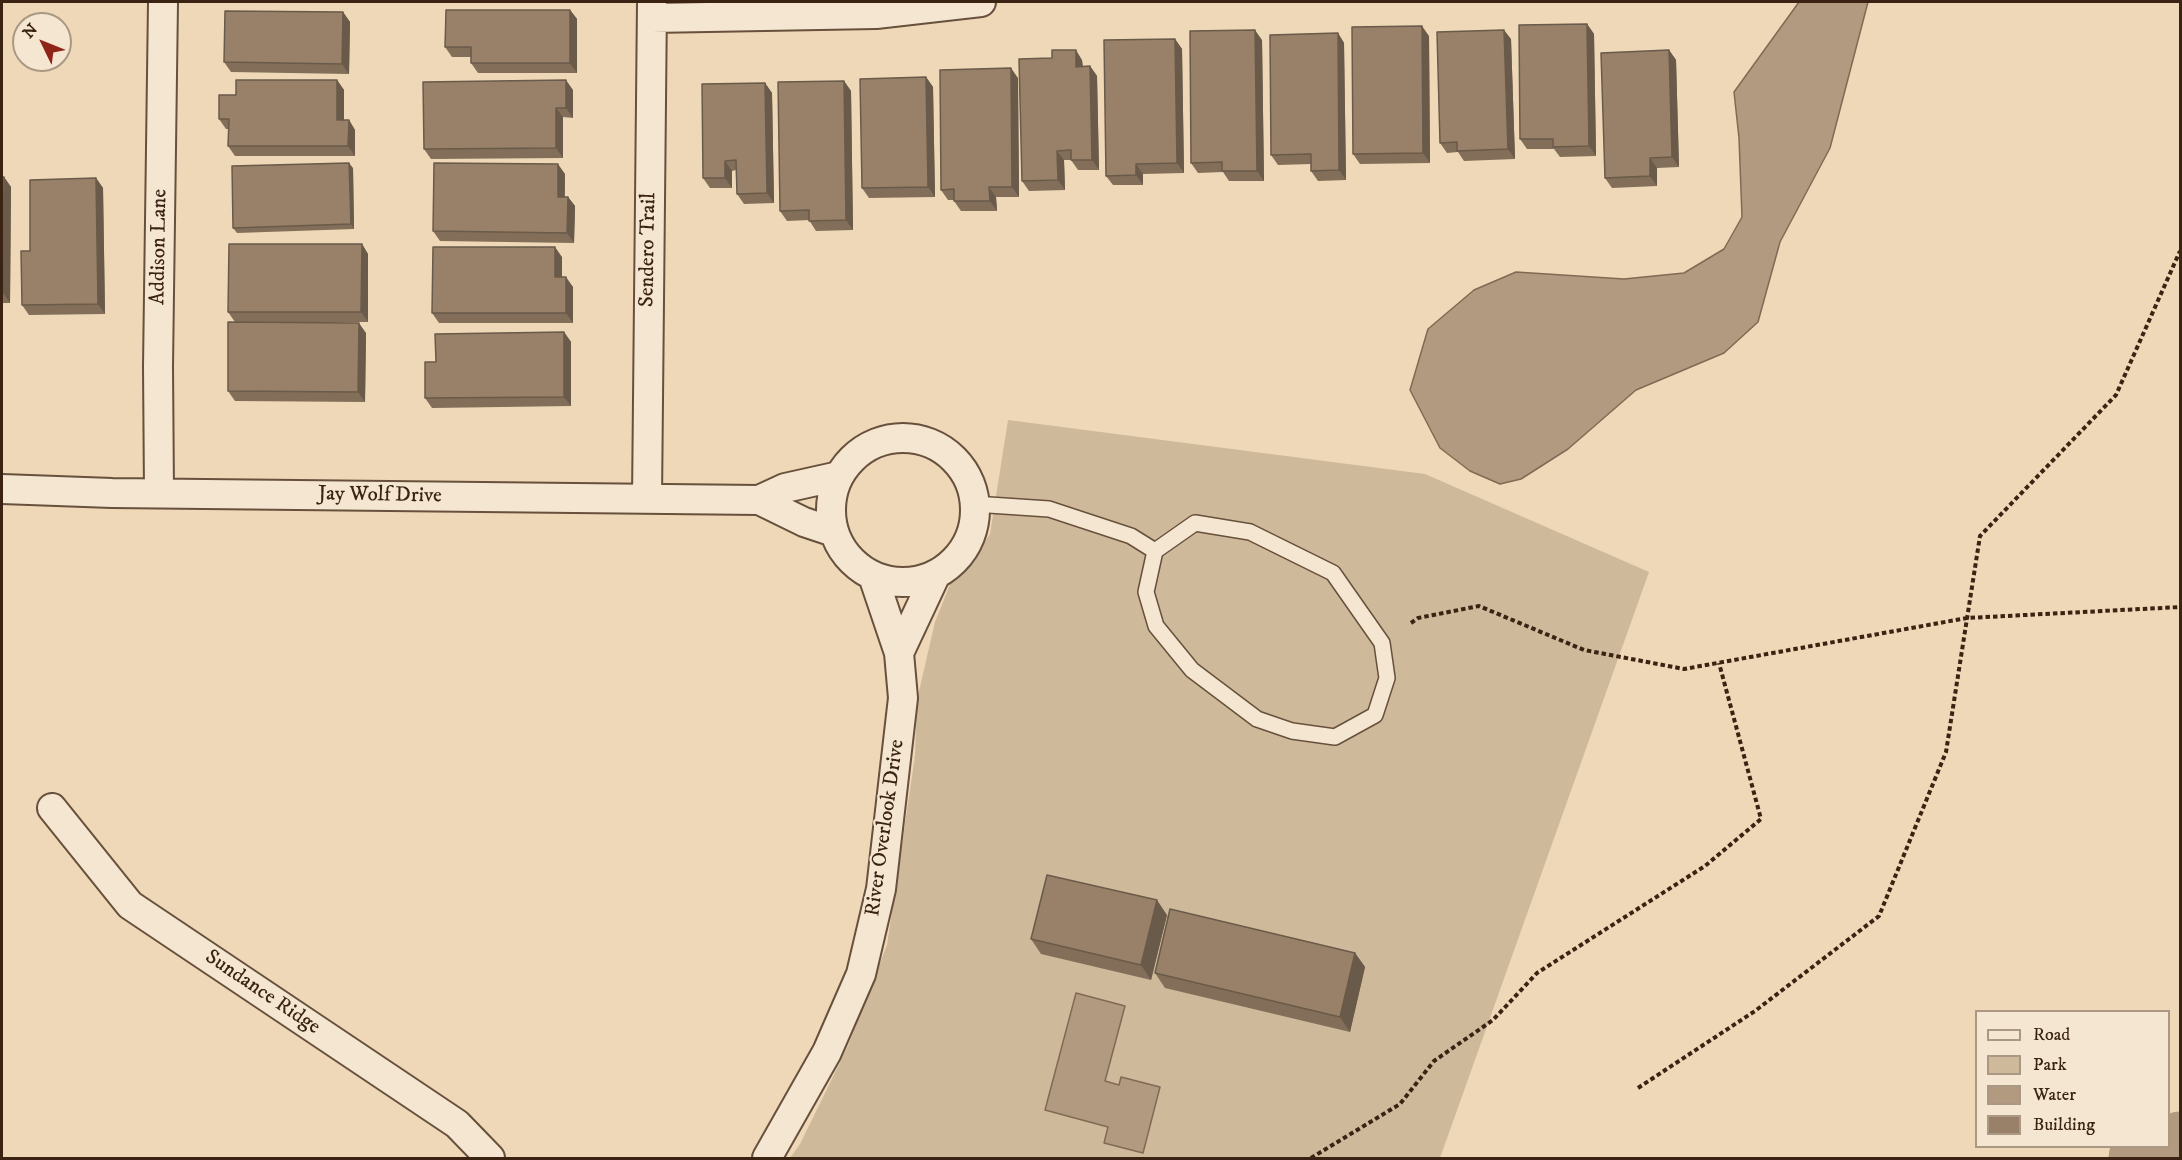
<!DOCTYPE html>
<style>
body{margin:0}
#map{position:relative;width:2182px;height:1160px;overflow:hidden;background:#eed8b7;font-family:"IM FELL DW Pica",serif}
canvas{display:block}
.frame{position:absolute;inset:0;border:3px solid #3a2313;pointer-events:none}
.legend{position:absolute;left:1975px;top:1010px;width:195px;height:138px;box-sizing:border-box;background:#f4e6d0;border:2px solid #aa9884;margin:0;padding:8px 10px;list-style:none;font-size:18px;color:#3a2313}
.legend li{display:flex;align-items:center;gap:12px;height:30px}
.legend b{width:30px;border:2px solid #aa9884}
.north{position:absolute;left:12px;top:12px;width:60px;height:60px;box-sizing:border-box;background:#f4e6d0;border:2px solid #aa9884;border-radius:50%;rotate:313deg;font-size:16px;font-weight:700;line-height:24px;text-align:center;color:#3a2313}
.north::after{content:'';display:block;margin:auto;width:21px;height:27px;background:#8f2418;clip-path:polygon(50% 0,100% 100%,50% 72%,0 100%)}
</style>
<div id="map">
<canvas width="2182" height="1160"></canvas>
<div class="frame"></div>
<ul class="legend">
<li><b style="height:8px;background:#f4e6d0"></b>Road</li>
<li><b style="height:16px;background:#cfb99b"></b>Park</li>
<li><b style="height:16px;background:#b19a7f"></b>Water</li>
<li><b style="height:16px;background:#988168"></b>Building</li>
</ul>
<div class="north">N</div>
</div>
<script>
const c = document.querySelector('canvas').getContext('2d');
c.lineJoin = 'round';
function paint(path, color) {
  c.fillStyle = color;
  c.fill(path, 'evenodd');
}
function stroke(path, color, width, dash) {
  c.strokeStyle = color;
  c.lineWidth = width;
  c.lineCap = dash ? 'butt' : 'round';
  c.setLineDash(dash || []);
  c.stroke(path);
}
function drawText(font, color, halo, rows, align = 'center') {
  c.font = font + ' "IM FELL DW Pica",serif';
  c.lineWidth = 4.5;
  c.setLineDash([]);
  c.textBaseline = 'middle';
  c.strokeStyle = halo;
  c.fillStyle = color;
  for (const [text, x, y, turn = 0] of rows) {
    c.save();
    c.translate(x, y);
    c.rotate((+turn || 0) * Math.PI / 180);
    c.textAlign = isNaN(turn) ? turn : align;
    if (halo) c.strokeText(text, 0, 0);
    c.fillText(text, 0, 0);
    c.restore();
  }
}
const green = new Path2D(`
 M1008,420L1425,474L1649,572L1440,1158H790L800,1144L848,1046L887,945L915,756L917,700L935,622L953,577L981,547L990,534Z`);
const water = new Path2D(`
 M1799,2H1868L1830,148L1780,242L1758,322L1724,353L1636,390L1568,449L1521,479L1500,484L1470,471L1440,448L1410,390L1428,329L1474,290L1516,272L1624,279L1684,273L1724,249L1742,217L1739,138L1734,92Z
 M1076,993L1125,1006L1105,1081L1119,1085L1121,1077L1160,1087L1143,1153L1104,1143L1108,1127L1045,1110Z
 M2180,1138V1158H2147Z`);
const river = new Path2D(`
 M2140,1158L2180,1143`);
const path = new Path2D(`
 M1411,623L1418,618L1479,606L1584,650L1684,669L1967,618L2180,607
 M1638,1088L1755,1011L1879,916L1946,752L1980,536L2116,395L2180,251
 M1311,1158L1400,1104L1434,1061L1493,1020L1537,973L1705,866L1761,819L1719,663`);
const service = new Path2D(`
 M974,504L1049,509L1131,536L1155,551
 M1195,523L1250,532L1333,573L1382,643L1387,678L1375,715L1335,737L1292,731L1257,719L1192,670L1156,626L1146,592L1155,551Z`);
const minor = new Path2D(`
 M652,18L876,14L981,2
 M831 510a72 72 0 1 1 144 0a72 72 0 1 1-144 0Z
 M2,489L112,493L759,500L804,522L834,532
 M159,493L158,366L163,2
 M647,499L652,2
 M759,500L785,488L839,476
 M899,653L936,574
 M52,808L130,905L457,1124L490,1158
 M767,1158L827,1052L861,974L881,889L903,698L899,653L873,576`);
const wall = new Path2D(`
 M570,10L577,19V73H478L471,63V57H452L445,47Z
 M343,12L350,22L349,74L231,72L224,62Z
 M1587,24L1594,34L1596,156L1560,157L1554,149H1527L1520,139Z
 M1338,33L1344,43L1346,180L1318,181L1311,171V164L1278,165L1271,155Z
 M1429,36L1430,163L1360,164L1353,154Z
 M1175,39L1182,49L1184,173L1143,174V185H1113L1106,176Z
 M1511,39L1515,159L1464,161L1458,152L1447,153L1440,143Z
 M1262,40L1264,181H1229L1223,172L1198,173L1191,163Z
 M1669,50L1676,60L1679,167L1657,168V186L1612,188L1605,178Z
 M1082,60L1083,66H1090L1097,76L1099,170H1078L1071,160H1064L1065,190L1029,191L1022,181Z
 M926,77L933,87L935,197L869,198L862,188Z
 M1018,78L1019,197H996L997,211H961L954,201V200H948L941,190Z
 M337,80L344,90V120H349L355,130V156H235L228,146V129H226L219,119L236,95Z
 M844,81L851,91L853,230L816,231L809,220L787,221L780,211Z
 M765,83L772,93L774,203L744,204L737,194L736,170L732,171V188H710L703,178Z
 M573,90V118L563,117V158L431,159L424,149Z
 M353,168L354,229L237,233L233,228Z
 M565,174V197H568L575,206L574,243L440,241L433,231Z
 M2,177H4L11,187L10,303H2Z
 M96,178L103,188L105,314L29,315L22,305L30,251Z
 M362,244L368,254V322H252L366,333L365,402L235,401L228,391L235,322L228,312Z
 M562,257V277L573,287V323H439L432,313Z
 M564,332L571,342V406L432,408L425,398Z
 M1167,915L1151,980L1041,954L1031,939Z
 M1355,953L1365,967L1350,1032L1165,988L1155,973Z`);
const shadedWall = new Path2D(`
 M570,10L577,19V73L570,63Z
 M343,12L350,22L349,74L342,64Z
 M1587,24L1594,34L1596,156L1589,146Z
 M1422,26L1429,36L1430,163L1423,153Z
 M1255,30L1262,40L1264,181L1257,171Z
 M1504,30L1511,39L1515,159L1508,149Z
 M1338,33L1344,43L1346,180L1339,170Z
 M1175,39L1182,49L1184,173L1177,163Z
 M1076,50L1082,60L1083,76L1076,67Z
 M1669,50L1676,60L1679,167L1672,157Z
 M1090,66L1097,76L1099,170L1092,160Z
 M1011,68L1018,78L1019,197L1012,187Z
 M926,77L933,87L935,197L928,187Z
 M337,80L344,90V130L337,120Z
 M566,80L573,90V118L566,108Z
 M844,81L851,91L853,230L846,220Z
 M765,83L772,93L774,203L767,193Z
 M556,108L563,117V158L556,148Z
 M349,120L355,130V156L348,146Z
 M1057,151L1064,160L1065,190L1058,180Z
 M1650,158L1657,168V186L1650,176Z
 M725,161L732,171V188L725,178Z
 M349,163L353,168L354,229L351,224Z
 M558,164L565,174L564,206L558,197Z
 M1136,164L1143,174V185L1136,175Z
 M4,177L11,187L10,303L3,293Z
 M96,178L103,188L105,314L98,304Z
 M989,187L996,197L997,211L990,201Z
 M568,197L575,206L574,243L567,233Z
 M362,244L368,254V322L361,312Z
 M555,247L562,257V287L555,277Z
 M566,277L573,287V323L566,313Z
 M359,323L366,333L365,402L358,392Z
 M564,332L571,342V406L564,397Z
 M1157,900L1167,915L1151,980L1141,965Z
 M1355,953L1365,967L1350,1032L1340,1017Z`);
const building = new Path2D(`
 M446,10H570V63H471V47H445Z
 M225,11L343,12L342,64L224,62Z
 M1587,24L1589,146L1553,147V139H1520L1519,25Z
 M1422,26L1423,153L1353,154L1352,27Z
 M1255,30L1257,171H1222V162L1191,163L1190,31Z
 M1504,30L1508,149L1457,151V142L1440,143L1437,32Z
 M1338,33L1339,170L1311,171V154L1271,155L1270,35Z
 M1175,39L1177,163L1136,164V175L1106,176L1104,40Z
 M1052,50H1076V67L1090,66L1092,160H1071V150L1057,151L1058,180L1022,181L1019,59L1052,58Z
 M1669,50L1672,157L1650,158V176L1605,178L1601,53Z
 M1011,68L1012,187H989L990,201H954V189L941,190L940,70Z
 M926,77L928,187L862,188L860,79Z
 M236,80H337V120H349L348,146H228L229,119H219V95H236Z
 M566,80V108H556V148L424,149L423,82Z
 M844,81L846,220L809,221V210L780,211L778,82Z
 M765,83L767,193L737,194L736,160L725,161V178H703L702,84Z
 M349,163L351,224L233,228L232,166Z
 M434,163L558,164V197H568L567,233L433,231Z
 M2,177H4L3,293H2Z
 M96,178L98,304L22,305L21,251H30V180Z
 M229,244H362L361,312H228Z
 M433,247H555V277H566V313H432Z
 M228,322L359,323L358,392L228,391Z
 M564,332V397L425,398V362H436L435,334Z
 M1047,875L1157,900L1141,965L1031,939Z
 M1170,909L1355,953L1340,1017L1155,973Z`);
const streetNames = [
 ["Addison Lane",160,247,-89],
 ["Sendero Trail",649,250,-89],
 ["Jay Wolf Drive",380,496,1],
 ["River Overlook Drive",886,828,-82],
 ["Sundance Ridge",262,993,34]
];
paint(green, '#cfb99b');
paint(water, '#b19a7f');
stroke(water, '#816a54', 1.5);
stroke(river, '#b19a7f', 63);
stroke(service, '#67503c', 18);
stroke(minor, '#67503c', 32);
stroke(path, '#3a2313', 4, [4.5, 3]);
stroke(service, '#f4e6d0', 15);
stroke(minor, '#f4e6d0', 28);
paint(wall, '#836f59');
paint(shadedWall, '#6a5a49');
paint(building, '#988168');
stroke(building, '#6a5a49', 1.5);
drawText('21px', '#3a2313', '#f4e6d0', streetNames);
</script>
